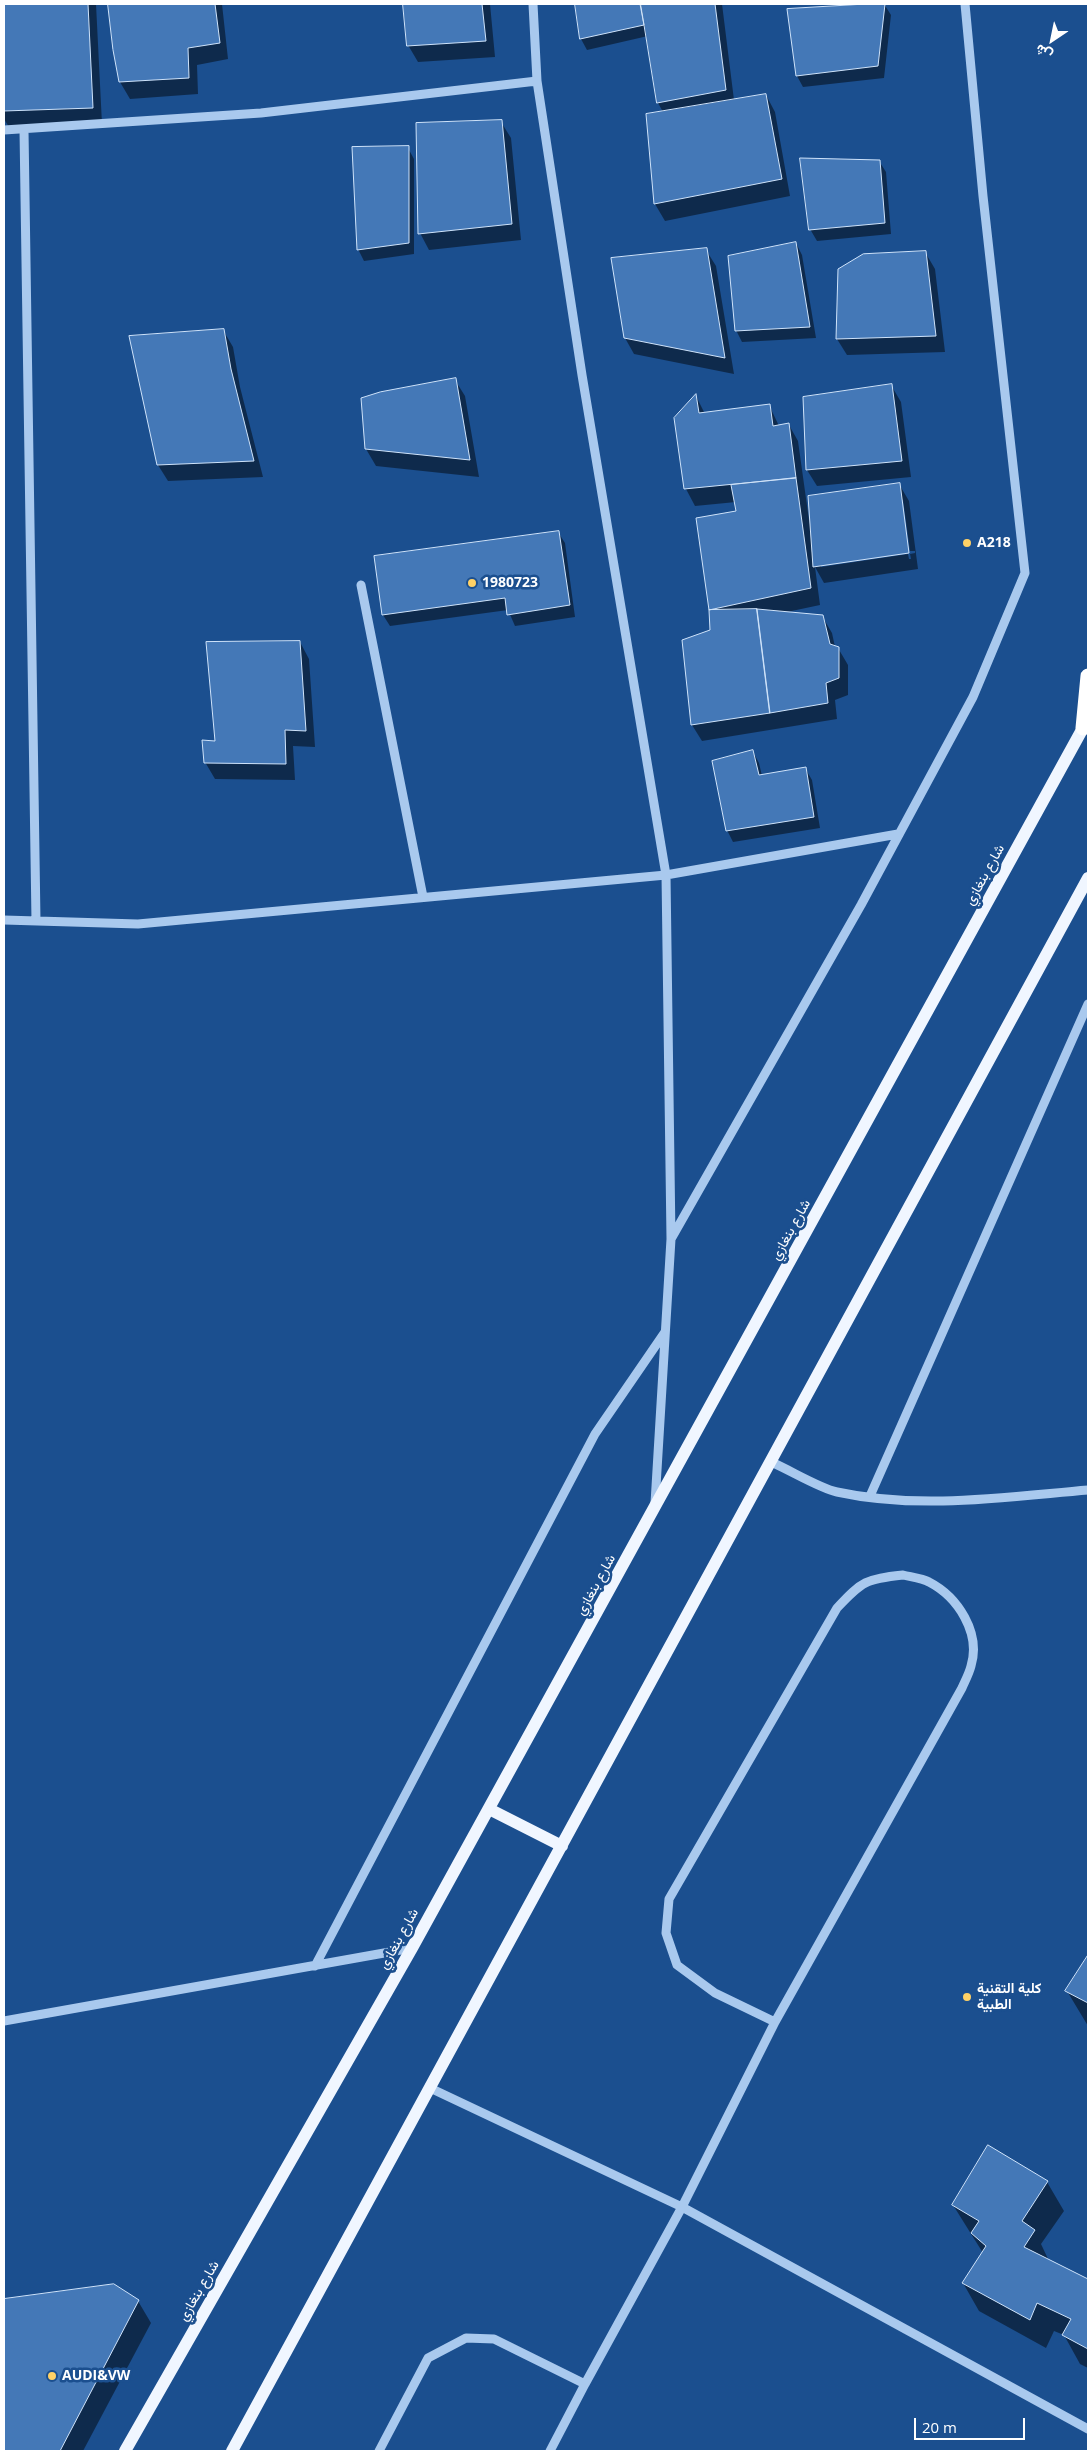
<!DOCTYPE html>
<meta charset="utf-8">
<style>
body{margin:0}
#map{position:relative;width:1092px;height:2455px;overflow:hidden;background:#1b4f8f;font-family:"Open Sans",Vazirmatn,sans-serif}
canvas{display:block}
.frame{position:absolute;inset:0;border:5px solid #fff;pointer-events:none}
.north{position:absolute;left:1027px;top:15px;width:50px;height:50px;-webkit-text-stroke:4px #1b4f8f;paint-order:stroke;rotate:214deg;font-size:14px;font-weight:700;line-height:20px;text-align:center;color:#fff}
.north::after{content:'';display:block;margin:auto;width:18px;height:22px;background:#fff;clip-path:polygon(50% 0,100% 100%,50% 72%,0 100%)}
.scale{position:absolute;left:914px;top:2418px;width:111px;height:22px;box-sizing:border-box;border:2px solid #fff;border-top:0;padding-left:6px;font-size:15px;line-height:18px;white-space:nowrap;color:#fff;-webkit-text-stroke:4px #1b4f8f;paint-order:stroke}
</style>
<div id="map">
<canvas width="1092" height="2455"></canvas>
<div class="frame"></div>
<div class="north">ش</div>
<div class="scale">20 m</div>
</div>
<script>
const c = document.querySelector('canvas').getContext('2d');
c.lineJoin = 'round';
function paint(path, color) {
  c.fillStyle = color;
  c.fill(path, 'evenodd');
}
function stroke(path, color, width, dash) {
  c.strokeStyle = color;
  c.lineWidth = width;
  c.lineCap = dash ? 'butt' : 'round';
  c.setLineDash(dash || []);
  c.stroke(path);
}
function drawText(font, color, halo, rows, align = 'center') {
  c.font = font + ' "Open Sans",Vazirmatn,sans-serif';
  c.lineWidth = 5;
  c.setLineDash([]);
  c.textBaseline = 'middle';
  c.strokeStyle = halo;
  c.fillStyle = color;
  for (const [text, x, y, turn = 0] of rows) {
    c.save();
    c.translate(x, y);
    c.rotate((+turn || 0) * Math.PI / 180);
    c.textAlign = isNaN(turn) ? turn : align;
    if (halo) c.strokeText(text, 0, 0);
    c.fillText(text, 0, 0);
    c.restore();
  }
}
const shadow = new Path2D(`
 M4,4H96L102,124L9,127L4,119Z
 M110,4H222L228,59L197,65L198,94L130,99L120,82L114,50Z
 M404,4H490L495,57L418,62L408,45Z
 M576,4H722L734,100L766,95L775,112L790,196L665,221L655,204L648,115L663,112L658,103L648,36L587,50L581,39Z
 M884,4L891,15L884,78L803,87L797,76L789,10Z
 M501,122L511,138L521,240L429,250L420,233Z
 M408,148L414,159V254L364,261L358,249Z
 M879,161L886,172L891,234L817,241L810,229Z
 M796,243L802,255L816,338L742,342L736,330Z
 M706,250L716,266L734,374L634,354L625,338Z
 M925,252L935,269L945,352L847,355L837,339Z
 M223,330L233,347L240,387L263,477L168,481L158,465Z
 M455,380L465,396L479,477L376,466L366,449Z
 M891,385L901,402L911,477L817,486L807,470Z
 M696,396L705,414L769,405L779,426L789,425L798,441L809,520L899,484L909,501L918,569L824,583L815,567L820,605L787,612L822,616L832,633L835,647L838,648L848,665V695L835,700L837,719L702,741L692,725L711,631V610L697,519L738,512L736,502L695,506L686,489L676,419ZM901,500H903L910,551H915V553L910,554L911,559H909L908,554L821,567V564Z
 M558,532L565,543L575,617L515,626L508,610L390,626L383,615L375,557Z
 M300,642L309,659L315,747L293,746L295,780L215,779L205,762L216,742Z
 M753,752L759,763L762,776L805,768L812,780L820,828L733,842L727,830Z
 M1088,1957V2026L1067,1991Z
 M988,2147L1047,2182L1064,2211L1041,2244L1049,2261L1088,2280V2368L1080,2364L1064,2335L1054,2331L1046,2348L979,2311L963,2283L983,2253L953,2205Z
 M114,2285L138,2301L151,2323L83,2451H4V2300Z`);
const building = new Path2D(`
 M4,4H88L93,108L4,111Z
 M108,4H215L220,43L188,48L189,78L119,82L113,50Z
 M403,4H482L486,41L407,46Z
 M575,4H640L644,25L580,39Z
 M641,4H715L726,90L657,103Z
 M866,4H885L878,66L796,76L787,9Z
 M766,94L782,179L654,204L646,114Z
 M502,120L512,224L418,234L416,123Z
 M409,146V243L357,250L352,147Z
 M800,158L880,160L885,223L809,230Z
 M796,242L810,327L735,331L728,256Z
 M707,248L725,358L624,338L611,258Z
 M926,251L936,336L836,339L838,269L863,254Z
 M224,329L231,369L254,461L157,465L129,336Z
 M456,378L470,460L365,449L361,398L380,392Z
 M892,384L902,461L806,470L803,397Z
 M696,394L699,413L770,404L773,426L789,423L796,478L684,489L674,418Z
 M796,478L811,588L709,610L696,518L736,511L731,485Z
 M900,483L909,553L813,567L808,496Z
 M559,531L570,605L507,615L505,598L382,615L374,556Z
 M757,609L770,713L691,725L682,640L710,630L709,610Z
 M757,609L823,615L830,644L839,647V678L826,683L828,703L770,713Z
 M300,641L306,731L285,730L286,764L204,763L202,740L215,741L206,642Z
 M753,750L759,775L806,767L814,817L726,831L712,761Z
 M1088,1955V2003L1065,1991Z
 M988,2145L1048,2181L1022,2221L1035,2230L1024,2247L1088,2279V2349L1062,2335L1071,2319L1037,2303L1030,2320L962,2283L986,2246L971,2233L979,2221L952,2205Z
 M114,2284L139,2300L60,2451H4V2299Z`);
const minor = new Path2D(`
 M533,4L537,81L582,375L666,875L671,1239L655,1503
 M4,130L261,113L537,81
 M24,130L36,921
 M361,585L423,897
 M4,920L138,924L666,875L898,834
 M671,1239L861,905L973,697L1025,573L983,196L965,4
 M771,1462C790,1470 819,1488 837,1492C919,1510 1006,1497 1088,1490
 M870,1496L1088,1004
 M903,1575C911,1577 922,1578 929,1582C958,1597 981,1633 971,1666C969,1674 965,1681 962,1688L775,2022L715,1993L677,1965L666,1933L669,1899L837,1608C862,1581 866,1579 903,1575Z
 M315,1966L595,1434L665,1332
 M4,2021L412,1948
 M430,2088L682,2207L1088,2429
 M585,2384L682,2207L775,2022
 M379,2451L428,2358L466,2338L494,2339L585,2384L550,2451`);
const major = new Path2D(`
 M489,1809L562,1846
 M125,2451L412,1948L1083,728
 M232,2451L1088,878`);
const highway = new Path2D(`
 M1083,728L1088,676`);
const markers = [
 [967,543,5,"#ffd166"],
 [472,583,5,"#ffd166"],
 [967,1997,5,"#ffd166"],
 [52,2376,5,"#ffd166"]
];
const poiNames = [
 ["A218",977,543],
 ["1980723",482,583],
 ["كلية التقنية",977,1989],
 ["الطبية",977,2005],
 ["AUDI&VW",62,2376]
];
const streetNames = [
 ["شارع بنغازي",985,875,-61],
 ["شارع بنغازي",791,1230,-61],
 ["شارع بنغازي",596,1585,-61],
 ["شارع بنغازي",399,1939,-61],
 ["شارع بنغازي",199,2291,-60]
];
paint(shadow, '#0007');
paint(building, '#4478b7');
stroke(building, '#cfe3fa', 1);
stroke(minor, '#a9c9ee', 9);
stroke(major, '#f0f6ff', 12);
stroke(highway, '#fff', 15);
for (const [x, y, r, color] of markers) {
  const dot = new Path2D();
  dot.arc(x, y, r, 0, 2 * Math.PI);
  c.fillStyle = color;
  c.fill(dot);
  stroke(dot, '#1b4f8f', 2);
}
drawText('bold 14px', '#fff', '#1b4f8f', poiNames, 'left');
drawText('14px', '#fff', '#1b4f8f', streetNames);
</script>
